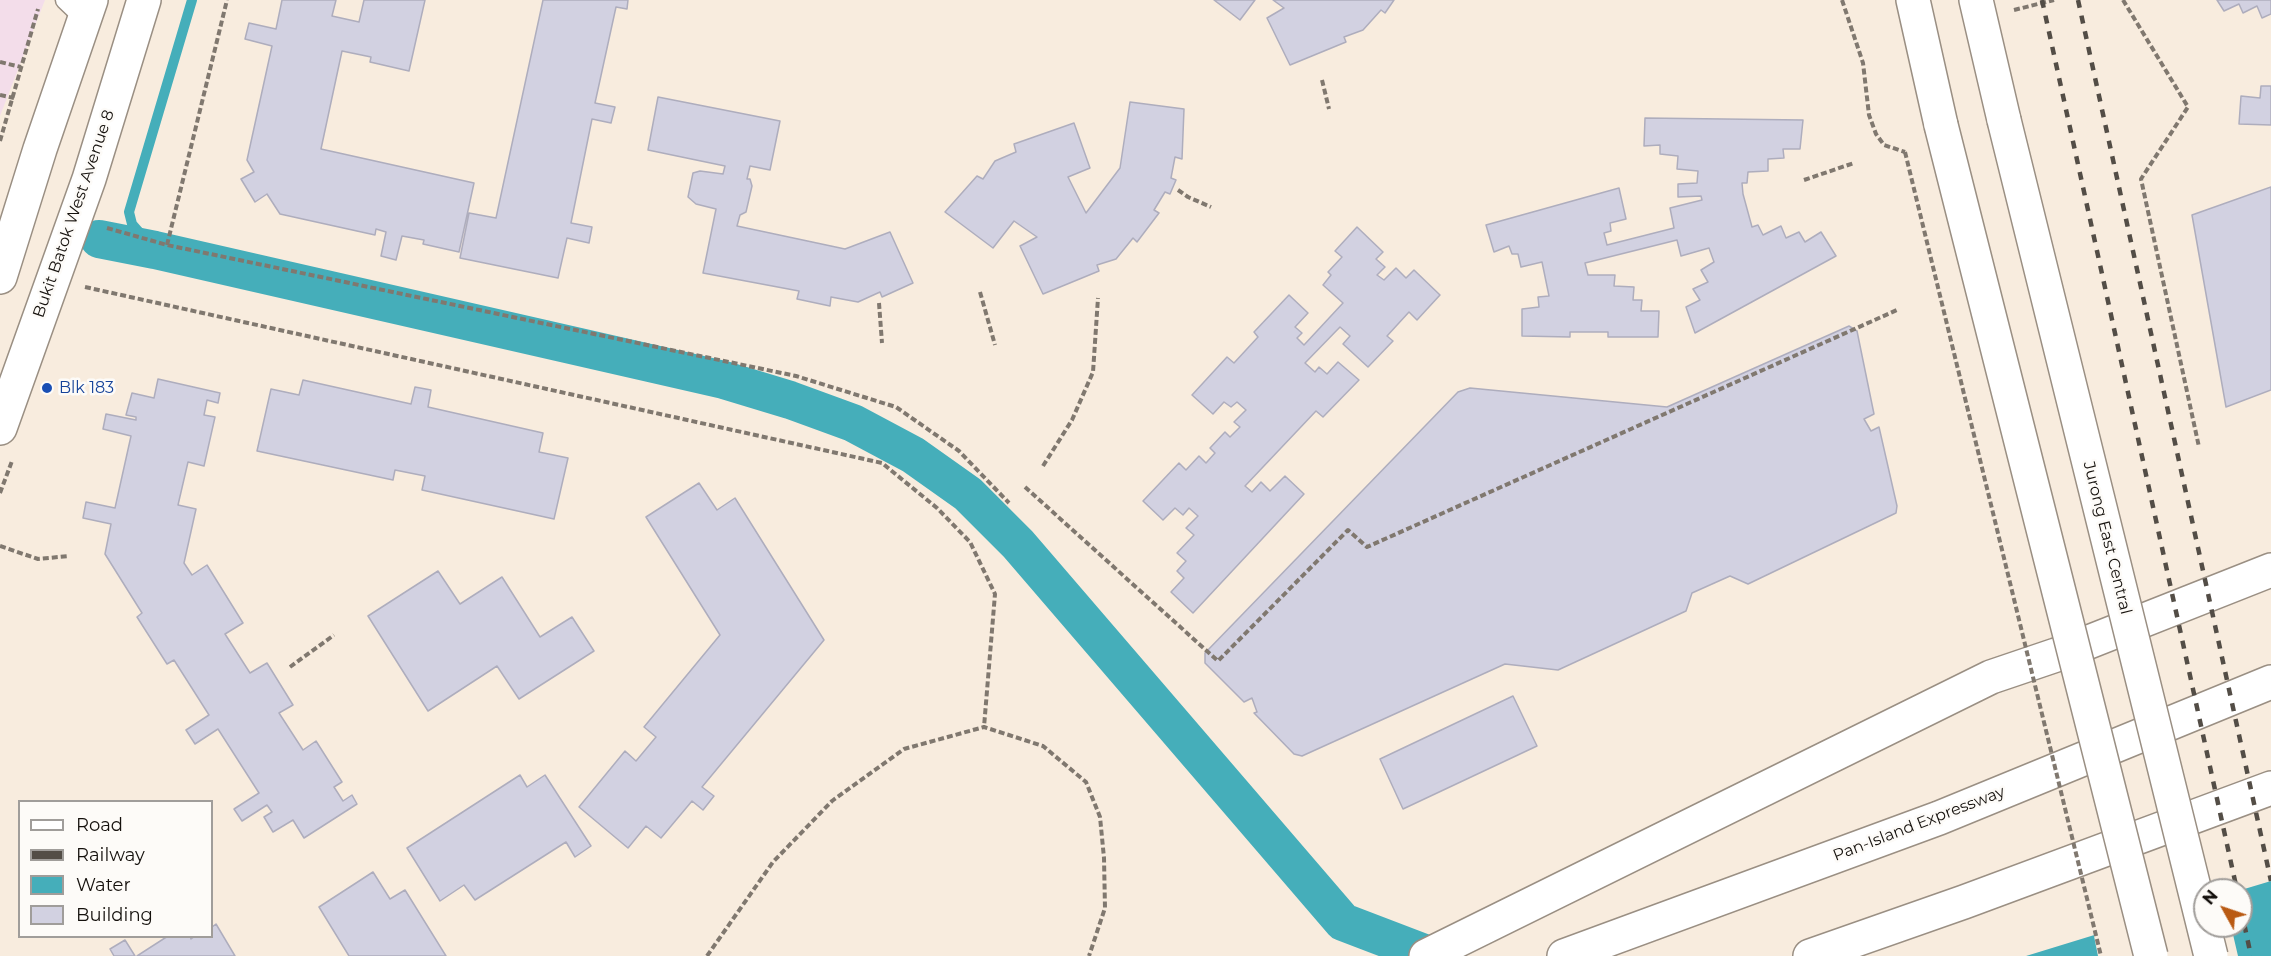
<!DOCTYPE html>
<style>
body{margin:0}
#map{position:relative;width:2271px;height:956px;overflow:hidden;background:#f8ecde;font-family:Montserrat,sans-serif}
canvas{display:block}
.legend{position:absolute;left:18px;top:800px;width:195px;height:138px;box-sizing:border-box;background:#fdfbf8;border:2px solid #a09d9a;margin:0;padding:8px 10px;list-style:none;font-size:18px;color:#15110d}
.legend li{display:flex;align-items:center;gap:12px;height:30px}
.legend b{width:30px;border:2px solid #a09d9a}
.north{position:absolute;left:2193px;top:878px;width:60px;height:60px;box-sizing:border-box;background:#fdfbf8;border:2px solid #a09d9a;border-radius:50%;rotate:310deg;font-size:16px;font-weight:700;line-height:24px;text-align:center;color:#15110d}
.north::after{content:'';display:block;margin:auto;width:21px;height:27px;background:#b95a13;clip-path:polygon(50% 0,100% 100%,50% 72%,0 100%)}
</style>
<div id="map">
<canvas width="2271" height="956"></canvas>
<ul class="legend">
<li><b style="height:8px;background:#fff"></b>Road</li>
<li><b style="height:8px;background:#534d46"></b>Railway</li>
<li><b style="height:16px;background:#45aeba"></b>Water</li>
<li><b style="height:16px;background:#d2d1e1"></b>Building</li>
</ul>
<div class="north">N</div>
</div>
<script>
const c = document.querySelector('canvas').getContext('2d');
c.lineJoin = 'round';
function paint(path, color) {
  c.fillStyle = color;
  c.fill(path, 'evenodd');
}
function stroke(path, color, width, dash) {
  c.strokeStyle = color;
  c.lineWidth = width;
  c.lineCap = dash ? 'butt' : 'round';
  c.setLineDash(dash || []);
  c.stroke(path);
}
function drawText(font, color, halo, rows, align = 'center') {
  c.font = font + ' Montserrat,sans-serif';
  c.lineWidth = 5;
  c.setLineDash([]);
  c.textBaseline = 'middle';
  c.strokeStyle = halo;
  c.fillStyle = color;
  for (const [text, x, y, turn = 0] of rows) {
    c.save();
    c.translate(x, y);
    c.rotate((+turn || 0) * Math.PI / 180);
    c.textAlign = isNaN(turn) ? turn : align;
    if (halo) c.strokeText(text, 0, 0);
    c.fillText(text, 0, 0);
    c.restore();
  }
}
const commercial = new Path2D(`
 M0,0H45L0,116Z`);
const water = new Path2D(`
 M2271,881V956H2026L2205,901V926H2241V890Z`);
const pier = new Path2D(`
 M2205,898V926H2231L2238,956H2098L2093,931Z`);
const stream = new Path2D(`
 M155,250L132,224L129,212L192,0`);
const canal = new Path2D(`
 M99,239L155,250L724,380L790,400L853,423L913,455L968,494L1018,544L1343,922L1432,956`);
const building = new Path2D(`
 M282,0H336L332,16L359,22L364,0H425L409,71L370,62L371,57L342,51L321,149L474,183L459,252L423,244L424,240L402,236L396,260L381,256L386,232L376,229L375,235L280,214L267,194L255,202L241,179L254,172L247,160L272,46L245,39L249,23L276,29Z
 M543,0H628L627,9L616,7L595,103L615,107L611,123L592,119L571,223L592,227L589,243L567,238L558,278L460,258L469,213L496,218Z
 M1214,0H1255L1240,20Z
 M1273,0H1394L1385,13L1381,10L1363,30L1344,37L1346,42L1290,65L1267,18L1284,8Z
 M2217,0H2271V14L2262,18L2257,6L2243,13L2239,4L2224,11Z
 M2261,86H2271V125L2239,124L2241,96L2260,98Z
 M658,97L780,121L770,170L750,166L747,179H750L752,186L746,212L740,215L737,226L845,249L890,232L913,283L882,297L880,292L858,302L831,297L830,306L797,299L799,291L703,273L716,209L696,204L688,197L693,173L700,171L723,174L725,166L648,150Z
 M1130,102L1184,109L1182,159L1175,157L1171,178L1176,180L1170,194L1165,192L1154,210L1159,213L1137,242L1133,238L1116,259L1097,265L1099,271L1043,294L1020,246L1037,237L1014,221L993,248L945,212L977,176L983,179L995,161L1016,152L1014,144L1074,123L1090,168L1068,177L1086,213L1120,168Z
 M1645,118L1803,120L1800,149H1783L1784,158L1768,159V171L1748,172L1747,183H1742L1743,194L1752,227L1758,225L1763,235L1781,226L1786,238L1799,232L1805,242L1821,232L1836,256L1695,333L1686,307L1700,300L1693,289L1708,282L1701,270L1714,262L1709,248L1681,256L1677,240L1585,263L1588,275H1615L1614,286L1634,287L1633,300H1642L1641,311H1659L1658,337H1608V332H1570V337L1522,336V309L1539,307L1538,297L1549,296L1542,262L1521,267L1518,254H1512L1509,246L1494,252L1486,225L1619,188L1626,219L1610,223L1611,231L1604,233L1607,245L1674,228L1670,208L1702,200L1701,196L1678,197V184L1697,183L1698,171L1677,169L1678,156L1660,154V145L1644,146Z
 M2271,187V390L2226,407L2192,215Z
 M1357,227L1383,252L1376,259L1385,267L1377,275L1384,280L1396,268L1406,278L1414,270L1440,295L1417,320L1409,312L1387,336L1393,341L1368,367L1343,344L1350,336L1340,327L1305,363L1315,372L1319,367L1327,374L1338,362L1359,380L1323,417L1316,411L1245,486L1252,492L1261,482L1270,491L1285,476L1304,494L1193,613L1171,592L1184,578L1177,571L1186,561L1177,553L1194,535L1186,528L1198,516L1189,508L1183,515L1175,508L1163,520L1143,501L1179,463L1186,470L1199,456L1206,463L1215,453L1210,448L1225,432L1230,437L1240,427L1234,422L1246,410L1237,402L1231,407L1224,402L1213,414L1192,395L1227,357L1234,363L1258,337L1254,332L1289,295L1308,313L1295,327L1302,333L1297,338L1304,345L1343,303L1323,285L1331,275L1328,272L1342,257L1335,251Z
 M1849,326L1857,331L1874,414L1864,419L1871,431L1879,427L1897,506L1896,513L1748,584L1730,576L1692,593L1686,611L1558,670L1505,664L1302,756L1294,754L1254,713L1257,712L1252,698L1244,702L1205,663V653L1458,392L1470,388L1667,407Z
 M158,379L220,393L218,403L207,400L204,415L215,417L204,466L188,462L178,505L196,509L184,563L192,575L207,565L243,623L225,634L250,673L267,663L293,705L279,713L303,750L316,741L342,782L334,787L343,801L352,795L357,804L304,838L293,820L273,832L264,817L272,812L267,805L242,821L234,809L259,793L218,729L195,744L186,730L209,715L174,660L167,664L137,617L142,613L105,554L111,524L83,518L86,502L115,508L131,436L103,429L106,414L136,420V417L126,415L132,393L154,398Z
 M303,380L411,404L415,387L431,390L428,407L543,433L539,452L568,458L554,519L422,490L425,476L395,470L393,480L257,451L271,389L299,395Z
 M699,483L717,510L735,498L824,640L702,787L714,796L703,810L692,801L661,838L646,826L628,848L579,807L625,751L636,761L656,737L644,727L720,635L646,517Z
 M438,571L460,604L502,577L540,637L572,617L594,651L519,699L497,666L428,711L368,616Z
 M1513,696L1537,746L1403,809L1380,759Z
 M520,775L527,787L545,775L591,846L575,857L566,842L475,900L464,885L440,901L407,848Z
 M373,872L390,899L405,890L446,956H349L319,907Z
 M216,924L235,956H137L168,936H190L191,939L195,936H212V927Z
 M125,940L135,956H114L110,949Z`);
const path = new Path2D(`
 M1842,0L1863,63L1869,115L1876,134L1884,145L1905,152
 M2123,0L2188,107L2141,179L2199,447
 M2014,10L2054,0
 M0,62L21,67
 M1322,80L1329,109
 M0,95L14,98
 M0,141L38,9
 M1804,180L1854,163
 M1178,190L1188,197L1211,207
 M107,228L167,245L796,376L896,407L959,451L1009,503
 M167,245L227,0
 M85,287L882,463L937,508L970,542L995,594L984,727
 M980,292L995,345
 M879,303L882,343
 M1043,466L1072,420L1093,372L1098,298
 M1025,487L1218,661L1348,530L1367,547L1897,310
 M0,493L12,461
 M0,546L38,559L69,556
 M290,667L334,635
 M707,956L773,862L832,801L904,749L984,727L1043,746L1086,782L1100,817L1104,858L1105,908L1089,956`);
const service = new Path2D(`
 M65,0L86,20`);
const minor = new Path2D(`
 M0,277L40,149L91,0
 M0,428L89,179L144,0`);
const secondary = new Path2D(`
 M1913,0L1941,125
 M1976,0L2004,120`);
const motorway = new Path2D(`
 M1426,956L1991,677L2056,655L2271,570
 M1564,956L1939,818L2271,682
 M1810,956L1964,902L2271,788`);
const rail = new Path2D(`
 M2042,0L2237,890
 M2078,0L2271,881
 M2241,909L2251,956`);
const pathBridge = new Path2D(`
 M1905,152L2101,956`);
const secondaryBridge = new Path2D(`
 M2004,120L2211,956
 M1941,125L2151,956`);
const markers = [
 [47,388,6,"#1a4fb4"]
];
const streetNames = [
 ["Bukit Batok West Avenue 8",74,214,-71],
 ["Jurong East Central",2107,538,76],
 ["Pan-Island Expressway",1919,824,-21]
];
const transitNames = [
 ["Blk 183",59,388]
];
paint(commercial, '#f3ddea');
paint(water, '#45aeba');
paint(pier, '#f8ecde');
stroke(stream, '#45aeba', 10);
stroke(canal, '#45aeba', 38);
paint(building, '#d2d1e1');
stroke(building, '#aeadbd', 1.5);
stroke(service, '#9a8f83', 21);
stroke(minor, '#9a8f83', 36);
stroke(secondary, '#9a8f83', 36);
stroke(motorway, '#9a8f83', 36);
stroke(path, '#80786f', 4, [6, 3]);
stroke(service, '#fff', 18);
stroke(minor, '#fff', 33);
stroke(secondary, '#fff', 33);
stroke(motorway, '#fff', 33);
stroke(rail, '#534d46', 4.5, [8, 8]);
stroke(secondaryBridge, '#9a8f83', 36, []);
stroke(pathBridge, '#80786f', 4, [6, 3]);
stroke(secondaryBridge, '#fff', 33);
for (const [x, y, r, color] of markers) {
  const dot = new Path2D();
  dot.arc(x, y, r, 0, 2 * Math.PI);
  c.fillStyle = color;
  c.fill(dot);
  stroke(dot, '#fdfbf8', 2);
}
drawText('16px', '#15110d', '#fdfbf8', streetNames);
drawText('16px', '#164399', '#fdfbf8', transitNames, 'left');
</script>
